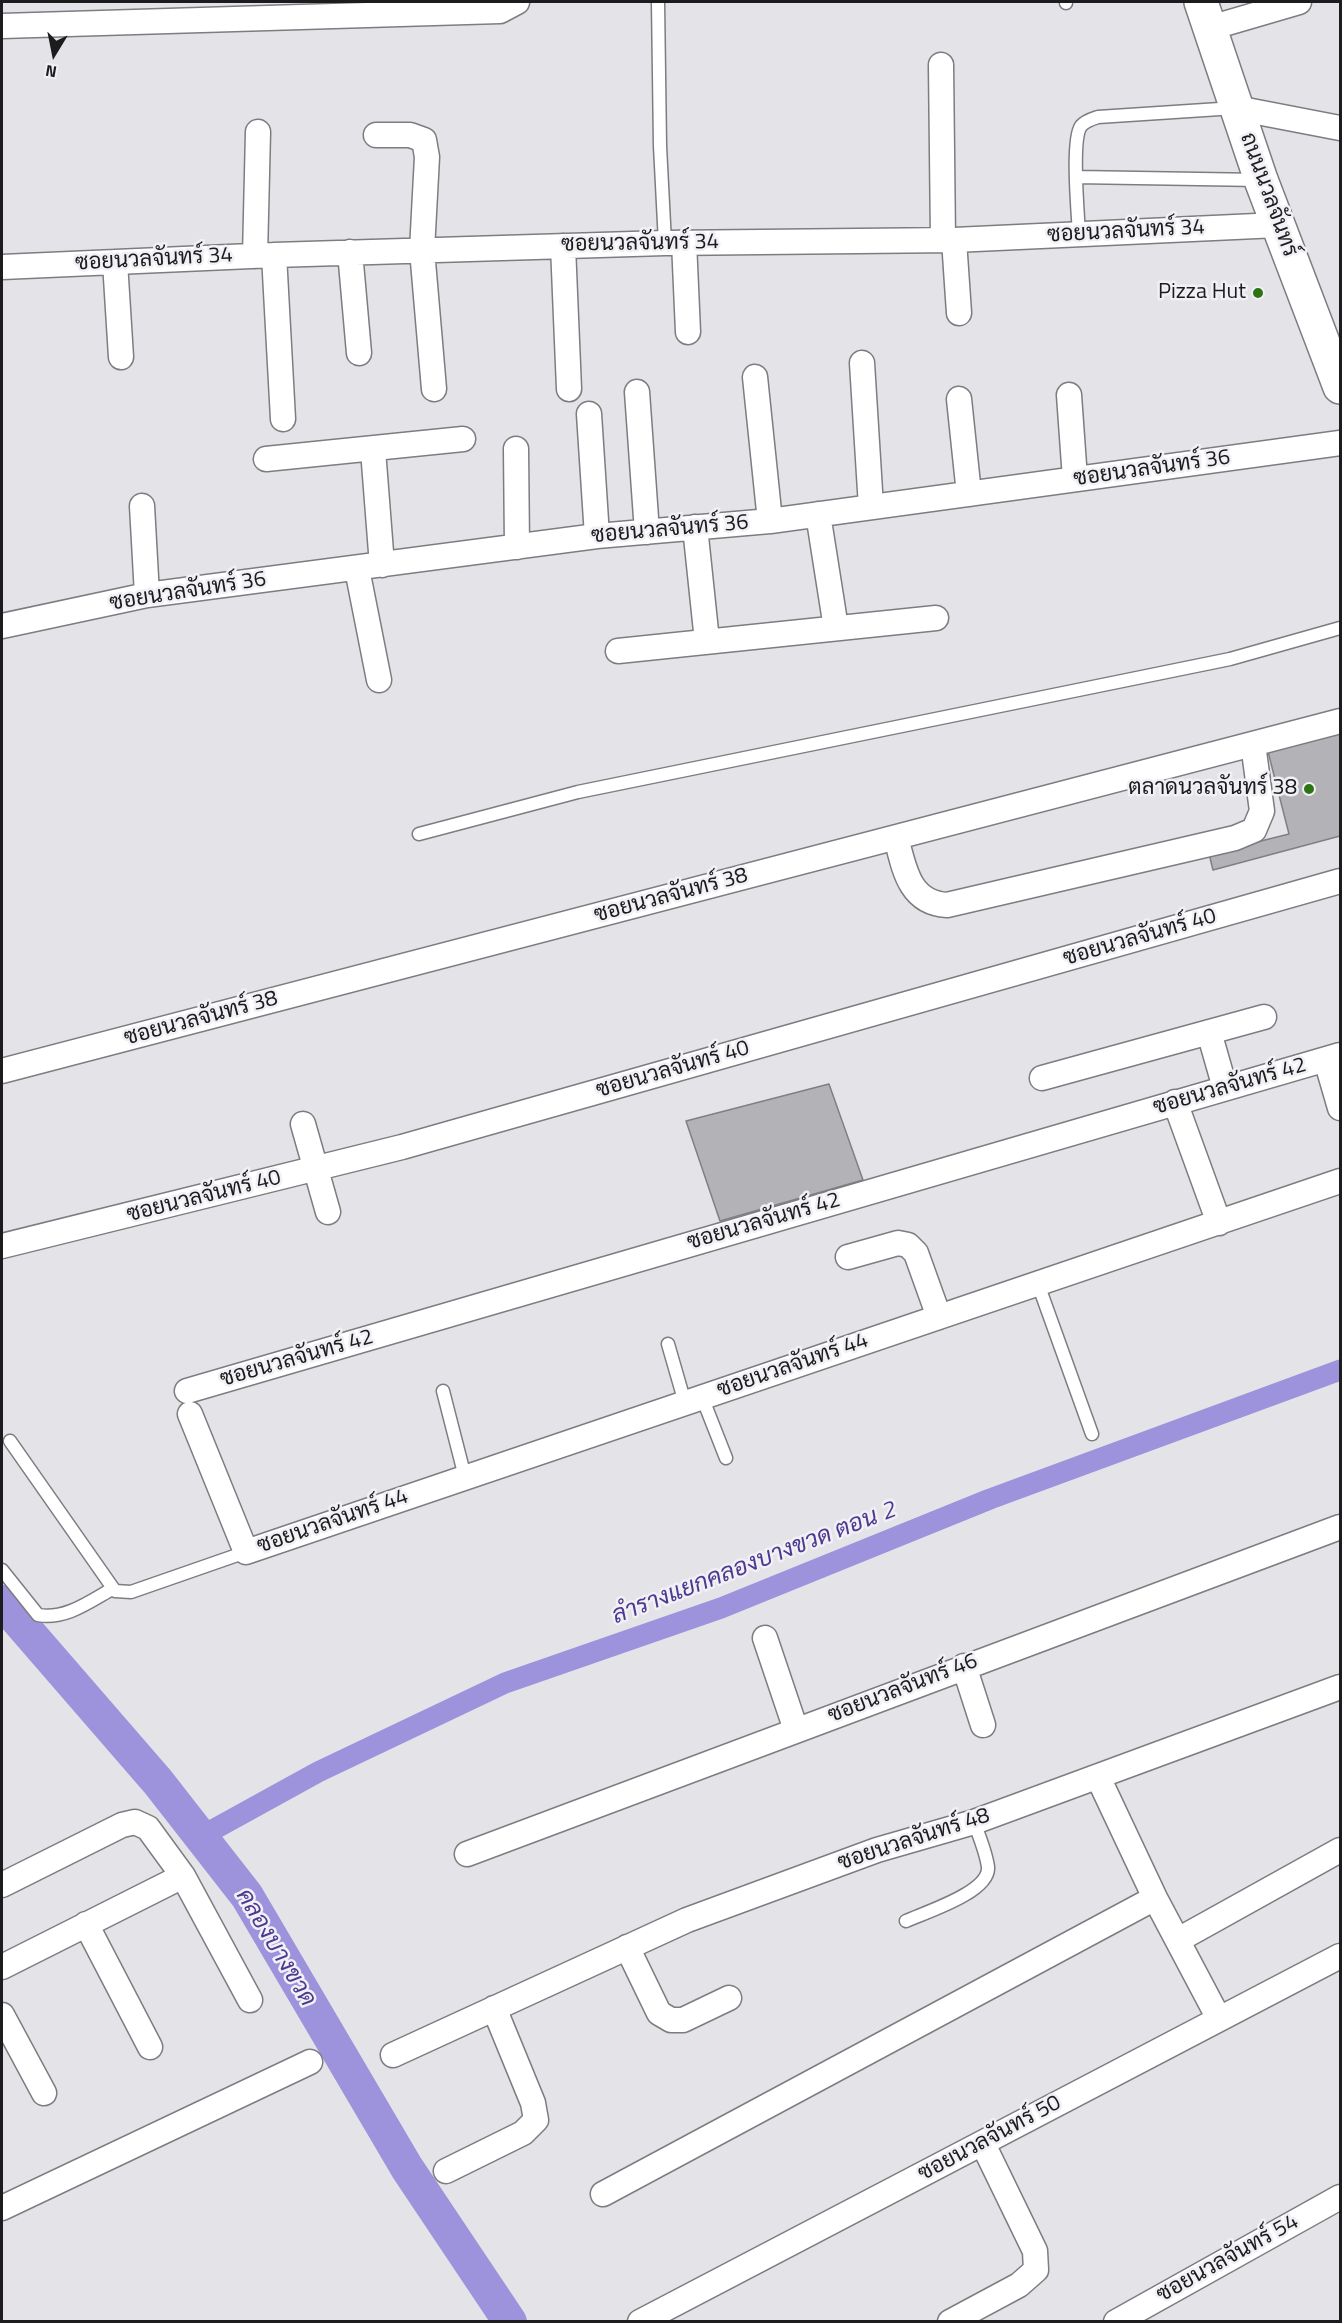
<!DOCTYPE html>
<meta charset="utf-8">
<style>
body{margin:0}
#map{position:relative;width:1342px;height:2323px;overflow:hidden;background:#e4e3e8;font-family:"Titillium Web",sans-serif}
canvas{display:block}
.frame{position:absolute;inset:0;border:3px solid #1c1c1e;pointer-events:none}
.north{position:absolute;left:24px;top:24px;width:60px;height:60px;-webkit-text-stroke:4px #f1f0f5;paint-order:stroke;rotate:190deg;font-size:16px;font-weight:700;line-height:24px;text-align:center;color:#1c1c1e}
.north::after{content:'';display:block;margin:auto;width:21px;height:27px;background:#1c1c1e;clip-path:polygon(50% 0,100% 100%,50% 72%,0 100%)}
</style>
<div id="map">
<canvas width="1342" height="2323"></canvas>
<div class="frame"></div>
<div class="north">N</div>
</div>
<script>
const c = document.querySelector('canvas').getContext('2d');
c.lineJoin = 'round';
function stroke(path, color, width, dash) {
  c.strokeStyle = color;
  c.lineWidth = width;
  c.lineCap = dash ? 'butt' : 'round';
  c.setLineDash(dash || []);
  c.stroke(path);
}
function paint(path, color) {
  c.fillStyle = color;
  c.fill(path, 'evenodd');
}
function drawText(font, color, halo, rows, align = 'center') {
  c.font = font + ' "Titillium Web",Sarabun,sans-serif';
  c.lineWidth = 5;
  c.setLineDash([]);
  c.textBaseline = 'middle';
  c.strokeStyle = halo;
  c.fillStyle = color;
  for (const [text, x, y, turn = 0] of rows) {
    c.save();
    c.translate(x, y);
    c.rotate((+turn || 0) * Math.PI / 180);
    c.textAlign = isNaN(turn) ? turn : align;
    if (halo) c.strokeText(text, 0, 0);
    c.fillText(text, 0, 0);
    c.restore();
  }
}
const canal = new Path2D(`
 M200,1837L318,1772L505,1683L721,1608L990,1499L1340,1370`);
const river = new Path2D(`
 M2,1602L158,1782L247,1896L407,2168L510,2322`);
const building = new Path2D(`
 M1340,725V836L1213,870L1209,854L1289,834L1266,744Z
 M829,1084L863,1180L720,1221L686,1121Z`);
const lane = new Path2D(`
 M658,2L660,146L665,243
 M1066,2V3
 M1076,177L1260,180
 M1079,234C1078,214 1071,140 1081,126C1085,121 1092,119 1098,117L1235,108
 M419,834L578,792L1230,659L1340,628
 M1038,1284L1092,1434
 M668,1344L685,1403
 M443,1391L465,1477
 M702,1397L726,1458
 M10,1441L115,1591L131,1592L246,1552
 M2,1570L38,1615C65,1620 89,1602 112,1589
 M906,1921C926,1912 990,1892 988,1867C986,1852 979,1836 974,1822`);
const street = new Path2D(`
 M2,26L500,11L517,2
 M1210,28L1299,2
 M941,65L943,240
 M1236,108L1340,128
 M376,135H410L424,140L427,157L422,250L434,389
 M954,240L959,313
 M684,242L688,332
 M563,246L569,389
 M350,252L359,353
 M274,255L283,419
 M255,256L258,132
 M115,262L121,357
 M2,267L274,255L665,243L954,240L1278,225
 M862,363L871,507
 M755,377L770,521
 M637,392L647,532
 M1069,395L1075,479
 M959,399L969,494
 M589,414L597,536
 M516,449L517,547
 M373,450L382,565
 M266,459L463,439
 M142,506L147,595
 M818,514L836,628
 M695,527L707,641
 M357,569L379,680
 M2,626L147,595L597,536L770,521L1340,443
 M618,651L936,618
 M896,837C904,868 909,903 947,905L1235,838L1254,830L1262,811L1253,744
 M1209,1032L1225,1088
 M1326,1060L1340,1108
 M2,1071L1340,721
 M1042,1078L1264,1017
 M1175,1102L1219,1223
 M303,1124L328,1212
 M2,1246L402,1147L1340,881
 M848,1257L898,1243L908,1245L916,1253L939,1317
 M187,1391L1340,1055
 M190,1414L246,1552L1340,1181
 M765,1638L796,1730
 M964,1666L983,1725
 M1098,1777L1155,1898L1218,2017
 M467,1854L1340,1527
 M2,1885L122,1825L135,1822L148,1828L183,1876L250,2000
 M86,1924L150,2047
 M1178,1940L1340,1850
 M627,1947L659,2013L671,2020H683L729,1998
 M2,1967L183,1876
 M2,2015L44,2093
 M393,2055L687,1920L877,1850L974,1822L1340,1687
 M446,2171L523,2133L536,2120L533,2103L494,2008
 M603,2194L1155,1898
 M2,2208L310,2062
 M640,2322L1340,1956
 M950,2322L1019,2285L1036,2270L1035,2251L983,2144
 M1116,2322L1340,2197`);
const secondary = new Path2D(`
 M1201,2L1261,180L1340,387`);
const markers = [
 [1258,293,6,"#2f7413"],
 [1309,789,6,"#2f7413"]
];
const streetNames = [
 ["ถนนนวลจันทร์",1268,195,70],
 ["ซอยนวลจันทร์ 34",1126,232,-3],
 ["ซอยนวลจันทร์ 34",640,244,-1],
 ["ซอยนวลจันทร์ 34",154,260,-3],
 ["ซอยนวลจันทร์ 36",1152,469,-8],
 ["ซอยนวลจันทร์ 36",670,530,-5],
 ["ซอยนวลจันทร์ 36",188,592,-9],
 ["ซอยนวลจันทร์ 38",671,896,-15],
 ["ซอยนวลจันทร์ 40",1140,938,-16],
 ["ซอยนวลจันทร์ 38",201,1019,-15],
 ["ซอยนวลจันทร์ 40",673,1070,-16],
 ["ซอยนวลจันทร์ 42",1230,1087,-16],
 ["ซอยนวลจันทร์ 40",204,1197,-14],
 ["ซอยนวลจันทร์ 42",764,1222,-16],
 ["ซอยนวลจันทร์ 42",297,1359,-16],
 ["ซอยนวลจันทร์ 44",793,1366,-19],
 ["ซอยนวลจันทร์ 44",333,1522,-19],
 ["ซอยนวลจันทร์ 46",903,1689,-21],
 ["ซอยนวลจันทร์ 48",914,1840,-18],
 ["ซอยนวลจันทร์ 50",990,2139,-28],
 ["ซอยนวลจันทร์ 54",1228,2259,-29]
];
const poiNames = [
 ["Pizza Hut",1246,293],
 ["ตลาดนวลจันทร์ 38",1297,789]
];
const waterNames = [
 ["ลำรางแยกคลองบางขวด ตอน 2",754,1564,-21],
 ["คลองบางขวด",275,1948,59]
];
stroke(canal, '#9d93dc', 21);
stroke(river, '#9d93dc', 34);
paint(building, '#b3b2b6');
stroke(building, '#807f83', 1.5);
stroke(lane, '#7d7d81', 15);
stroke(street, '#7d7d81', 27);
stroke(secondary, '#7d7d81', 36);
stroke(lane, '#fff', 12);
stroke(street, '#fff', 24);
stroke(secondary, '#fff', 33);
for (const [x, y, r, color] of markers) {
  const dot = new Path2D();
  dot.arc(x, y, r, 0, 2 * Math.PI);
  c.fillStyle = color;
  c.fill(dot);
  stroke(dot, '#f1f0f5', 2);
}
drawText('22px', '#1c1c1e', '#f1f0f5', streetNames);
drawText('22px', '#1c1c1e', '#f1f0f5', poiNames, 'right');
drawText('italic 24px', '#4e3990', '#f1f0f5', waterNames);
</script>
